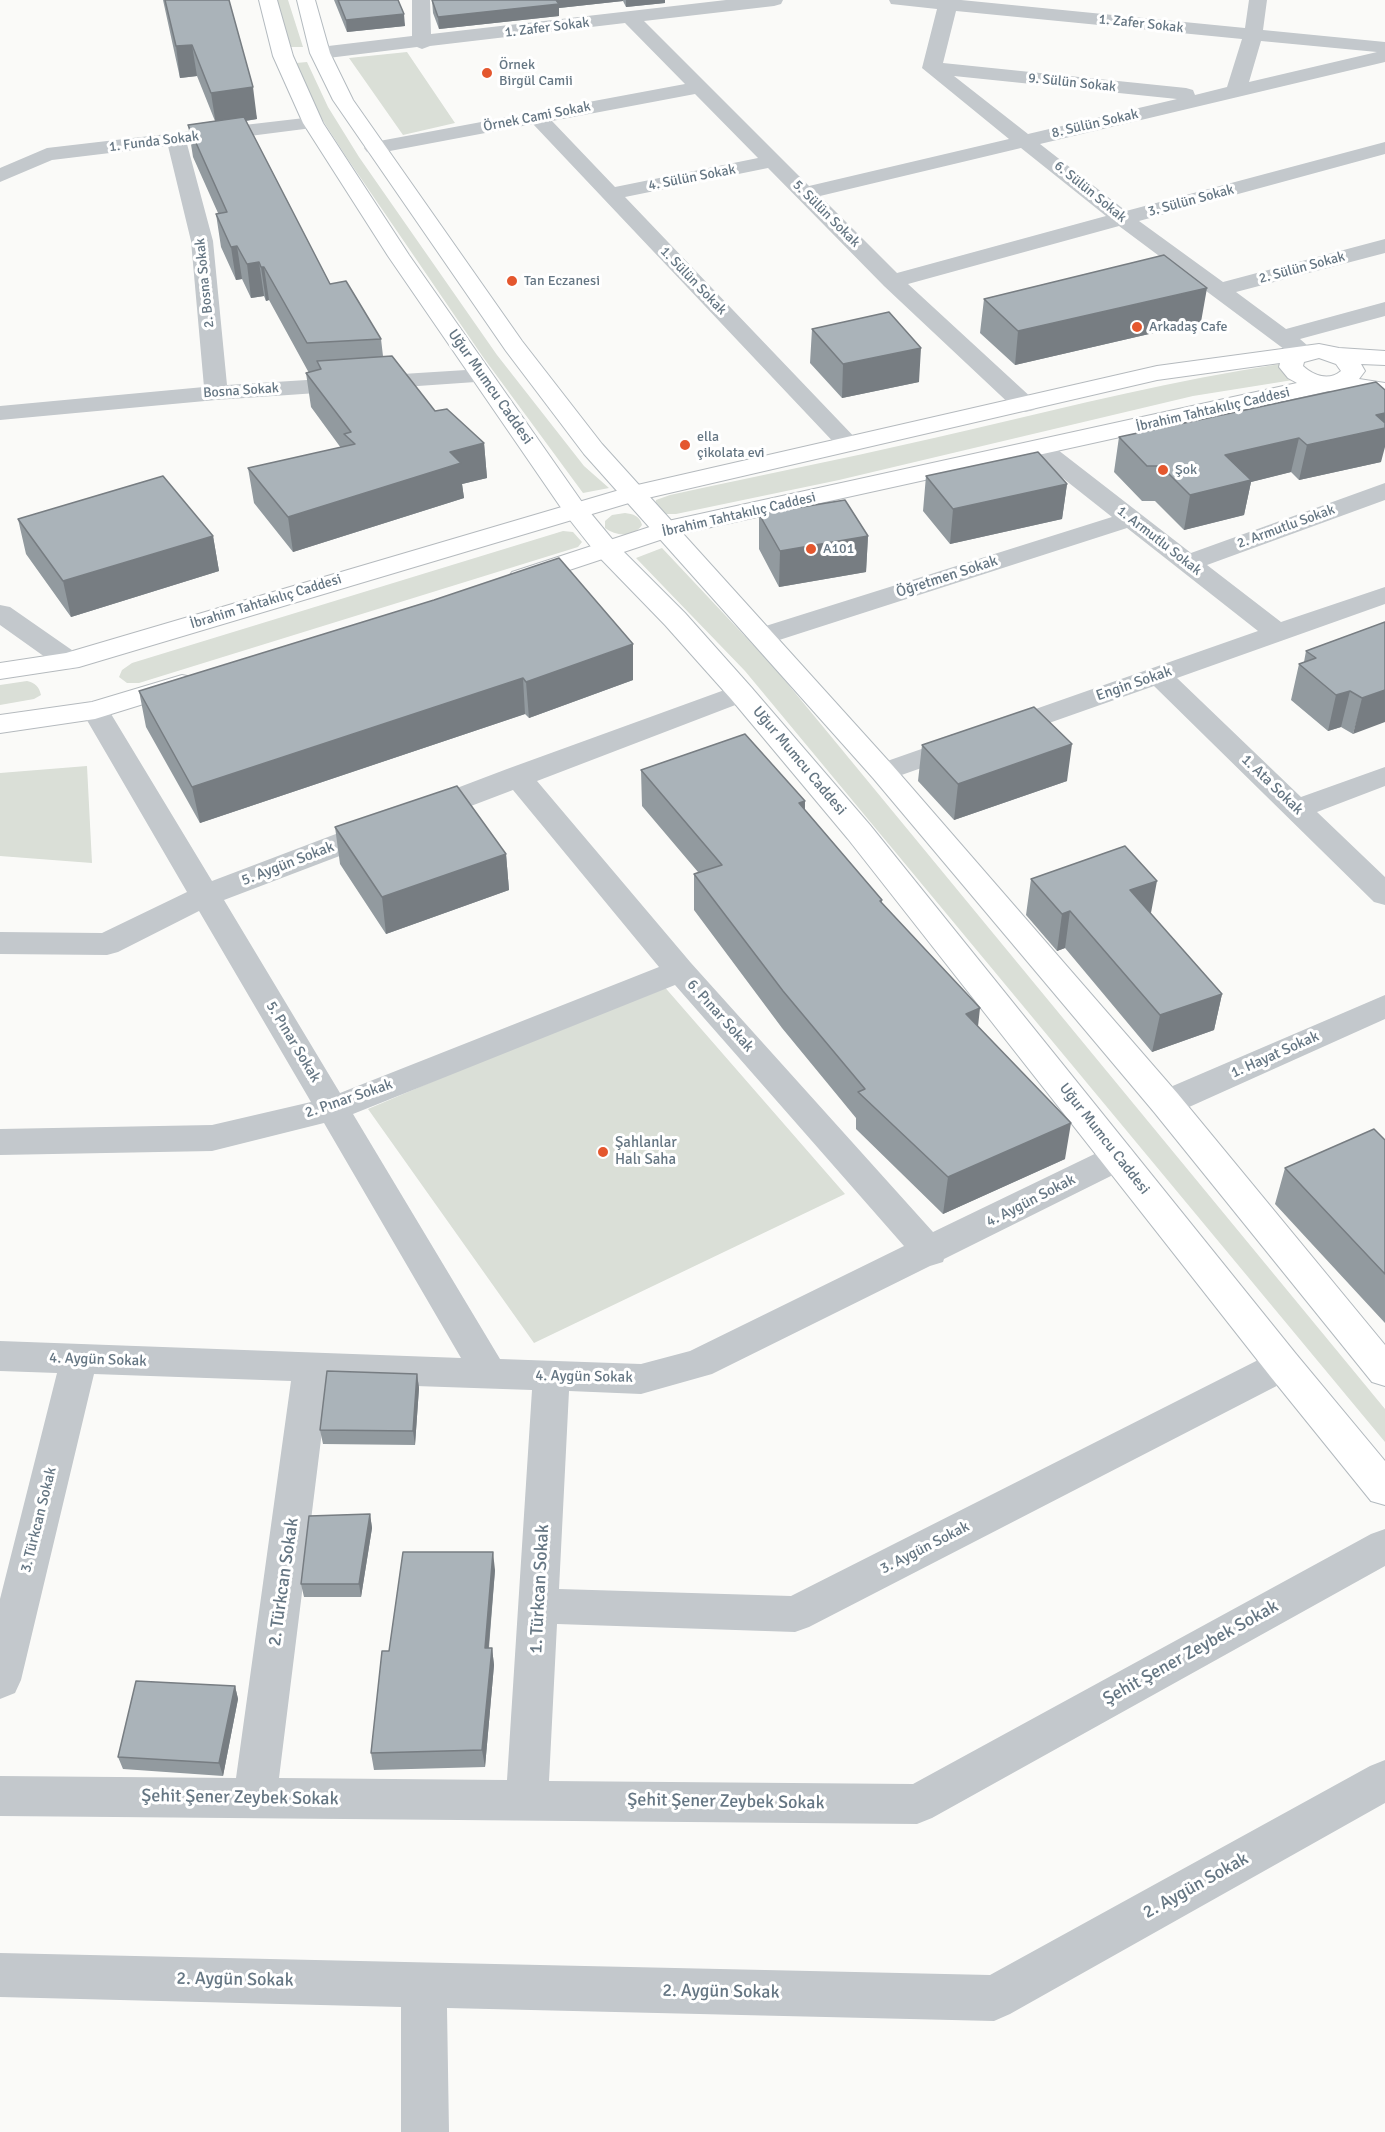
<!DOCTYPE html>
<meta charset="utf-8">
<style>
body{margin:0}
canvas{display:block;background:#fafaf8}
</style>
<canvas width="1385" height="2132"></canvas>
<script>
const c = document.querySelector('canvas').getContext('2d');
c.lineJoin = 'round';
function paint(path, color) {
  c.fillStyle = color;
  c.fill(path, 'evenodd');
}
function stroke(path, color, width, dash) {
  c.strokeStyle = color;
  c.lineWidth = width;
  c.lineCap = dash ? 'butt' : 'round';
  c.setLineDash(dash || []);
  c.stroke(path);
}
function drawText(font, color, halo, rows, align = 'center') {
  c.font = font + ' Signika,sans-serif';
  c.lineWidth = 6;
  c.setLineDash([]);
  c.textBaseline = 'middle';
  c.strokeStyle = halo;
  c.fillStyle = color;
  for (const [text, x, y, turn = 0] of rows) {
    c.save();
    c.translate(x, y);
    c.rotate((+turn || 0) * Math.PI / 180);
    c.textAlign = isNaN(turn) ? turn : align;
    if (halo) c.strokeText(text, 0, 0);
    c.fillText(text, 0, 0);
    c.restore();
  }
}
const green = new Path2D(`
 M276,0H288L303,47H291Z
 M407,52L455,123L403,135L349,58Z
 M307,62L328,107L359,157L497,355L584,466L609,488L583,493L483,357L347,158L318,113L296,63Z
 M1280,364L1293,380L1193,396L839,480L676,514H666L655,504L656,500L670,495C771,473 872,453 973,429C1075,405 1176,380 1280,364Z
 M625,513C633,514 640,516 642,525C634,537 617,537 605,528V521L612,515Z
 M563,531L573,532L582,542L578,547L139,683H127L119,677L122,670L132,663Z
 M662,548L773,666L1385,1409V1442L745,671L636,558Z
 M27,681C35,683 39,686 41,695L34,699L0,705V685Z
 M87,766L92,863L0,856V773Z
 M662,984L845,1194L534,1343L368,1109Z`);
const street = new Path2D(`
 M412,0H430L431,34L726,0H783L781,4L774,6L644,21L809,186L1009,139L922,68L937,9L891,4L889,0H961L1245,28L1249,0H1267L1263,30L1385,42V62L1040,144L1126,211L1385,142V154L1139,221L1223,282L1385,239V253L1236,292L1286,329L1385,302V316L1300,339L1316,353L1312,358L1304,360L1296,358L1119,226L908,284L1034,400L1037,405L1034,410L1025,412L1016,410L884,286L768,168L625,197L861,444L858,449L849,451L840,449L533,124L374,154L367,152L364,148L367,144L374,142L685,84L625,23L430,46L422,49L417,47L320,59L313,57L310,53L313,49L320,47L412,36ZM956,11L1242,39L1227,87L1195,95L1193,90L1186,88L943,63ZM1261,41L1377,52L1249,82ZM954,76L1177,99L1028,134ZM695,94L758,158L615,187L552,121ZM1021,148L1106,216L897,273L820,196Z
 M313,117L320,119L323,123L320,127L187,144L213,241L227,385L482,369L490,371L494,376L490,381L216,400L0,420V406L204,387L191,241L168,146L52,160L0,182V168L47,148Z
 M1040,441L1049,443L1191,553L1385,483V500L1207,565L1281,622L1385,587V604L1177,678L1301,797L1385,767V786L1317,812L1385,877V905L1374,902L1154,686L893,778L883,781L873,778L868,772L873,766L1258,631L1127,528L773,642L763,644L753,642L749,636L753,630L1112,517L1031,453L1028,448L1031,443Z
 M0,605L10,607L79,655L83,661L79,667L69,669L59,667L0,625Z
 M741,684L751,687L755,693L751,699L537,781L691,963L933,1232L1107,1148L1119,1144L1131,1148L1136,1157L1131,1166L944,1259L943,1262L930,1266L712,1374L641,1394L569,1391L559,1589L791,1596L1270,1354L1283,1350L1296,1354L1302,1365L1296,1376L809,1627L795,1632L557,1624L549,1781L913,1784L1371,1534L1385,1529V1566L932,1818L917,1824L0,1816V1776L236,1778L291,1381L94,1374L21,1680L15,1693L0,1699V1599L57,1373L0,1371V1341L461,1358L324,1123L212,1151L0,1155V1129L212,1125L311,1102L199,911L118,952L107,955L0,954V932L102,933L187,892L81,710L85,704L95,701L105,704L212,881L507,769ZM513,790L659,967L340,1093L224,900ZM675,985L904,1246L690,1351L641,1364L500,1359L353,1114ZM328,1383L532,1390L507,1780L279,1778Z
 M1385,995V1019L1178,1112L1166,1115L1154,1112L1149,1103L1154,1094Z
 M1385,1760V1803L1010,2014L994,2021L447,2008L449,2132H401V2007L0,1997V1953L990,1975L1370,1766Z`);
const secondary = new Path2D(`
 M259,0H277L293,56L323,123L409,255L584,505L617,545L685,613L751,687L870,825L1296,1354L1385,1461V1505L1371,1501L1270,1376L848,839L731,699L665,625L599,557L566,515L388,256L303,123L273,56Z
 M297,0H315L330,53L353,100L522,341L602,444L893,766L1178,1094L1385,1345V1386L1372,1382L1154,1112L873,778L584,454L506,351L333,100L310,53Z`);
const primary = new Path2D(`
 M1319,344L1339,348L1385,351V365L1361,364L1365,371L1359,379L1385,383V397L1329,391L675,535L521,586L512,584L508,578L512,572L668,521L1297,383L1288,378L1279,367L1280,363L1157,380L639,500L79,667L0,679V663L66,653L633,486L1157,366ZM1319,358L1336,364L1341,371C1329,381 1314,376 1303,366L1304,362Z
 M182,675L192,677L196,683L192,689L95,719L0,733V715L92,702Z`);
const wall = new Path2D(`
 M163,0H229L257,119L246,121L330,284L381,339L383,356L435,411L484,443L487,478L462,484L464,498L293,552L254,503L248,468L341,448L311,407L306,373H309L269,300L266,301L264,296L251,298L242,279L236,280L221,247L216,214L218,213L193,157L188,125L215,121L197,76L180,78Z
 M334,0H398L405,26L347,32Z
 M432,0H665V3L626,7L623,1L559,8V16L439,29L433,13Z
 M984,299L1201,322L1015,365L980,333Z
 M812,329L919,382L842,398L810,363Z
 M1376,382L1381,462L1299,480L1291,472L1251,482L1244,515L1184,530L1155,501H1142L1114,472L1119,437Z
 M926,476L1067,484L1062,519L950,544L923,511Z
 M759,514L868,536L866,572L779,587L759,549Z
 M18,519L213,536L219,571L71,617L26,554Z
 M434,600L633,680L529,718L525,714L200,823L146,727L139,691Z
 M1385,622L1353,734L1341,727L1328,731L1291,700L1299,664L1304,662L1306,651Z
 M922,745L1067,781L954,820L918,781Z
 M641,770L805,801V810L882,900V903L978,1027L1065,1159L943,1214L856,1129V1118L782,1028L694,910V874L698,872L642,806Z
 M335,827L506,854L509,890L386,934L340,864Z
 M1031,879L1151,914L1222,994L1214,1030L1152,1052L1065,948L1057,951L1026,915Z
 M1385,1140V1323L1275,1204L1285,1168Z
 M417,1374L419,1388L415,1445L323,1444L320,1430Z
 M370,1514L372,1528L361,1597H304L301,1584Z
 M495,1570L489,1648H492L494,1665L485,1767L374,1770L371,1753L389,1651Z
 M235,1686L238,1699L223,1776L123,1769L118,1757Z`);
const shadedWall = new Path2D(`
 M555,0H623V1L559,8V16L439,29L438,17Z
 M626,0H665V3L626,7Z
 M404,14L405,26L347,32L346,20Z
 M192,45L197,76L180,78L176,46Z
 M253,87L257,119L216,125L211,93Z
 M237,246L242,279L236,280L231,247Z
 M259,262L264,296L251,298L247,264Z
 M261,267H264L269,300L266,301Z
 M1207,288L1201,322L1015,365L1018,331Z
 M921,348L919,382L842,398L843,364Z
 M1385,413V447L1381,462L1299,480L1307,445L1376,415Z
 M1299,438L1291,472L1251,482L1244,515L1184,530L1190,495L1225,455Z
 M484,443L487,478L462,484L464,498L293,552L288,517L450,452Z
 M1067,484L1062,519L950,544L953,509Z
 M213,536L219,571L71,617L63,581Z
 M868,536L866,572L779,587L780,551Z
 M633,644V680L529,718L526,682Z
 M523,678L525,714L200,823L192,787Z
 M1385,690V722L1353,734L1362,698Z
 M1350,691L1341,727L1328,731L1336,695Z
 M1072,744L1067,781L954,820L958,784Z
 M805,801L804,838L799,803Z
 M506,854L509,890L386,934L382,897Z
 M1157,881L1150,918L1130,890Z
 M1070,911L1065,948L1057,951L1062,914Z
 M1222,994L1214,1030L1152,1052L1160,1015Z
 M980,1008L976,1045L966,1014Z
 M1071,1123L1065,1159L943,1214L948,1177Z
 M417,1374L419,1388L415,1445L413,1431Z
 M370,1514L372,1528L361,1597L359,1584Z
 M493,1552L495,1570L487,1666L485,1648Z
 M492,1648L494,1665L485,1767L482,1750Z
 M235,1686L238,1699L223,1776L219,1763Z`);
const building = new Path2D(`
 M165,0H229L253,87L211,93L192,45L176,46Z
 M338,0H398L404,14L346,20Z
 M432,0H556L559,4L438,17Z
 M244,117L330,284L346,281L381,339L307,343L264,267H261L259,262L247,264L237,246L231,247L216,214L227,212L188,125Z
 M1164,255L1207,288L1018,331L984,299Z
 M889,312L921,348L843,364L812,329Z
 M392,356L435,411L447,409L484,443L450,452L461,463L288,517L248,468L355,444L344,434L351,432L306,373L321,369L317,361Z
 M1376,382L1385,390V413L1376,415L1385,423V428L1307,445L1299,438L1225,455L1251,480L1190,495L1161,466H1147L1119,437Z
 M1038,452L1067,484L953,509L926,476Z
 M163,476L213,536L63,581L18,519Z
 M845,500L868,536L780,551L759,514Z
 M559,558L633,644L526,682L523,678L192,787L139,691L434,600Z
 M1385,622V690L1362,698L1350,691L1336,695L1299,664L1316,658L1306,651Z
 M1034,707L1072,744L958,784L922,745Z
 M745,734L805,801L799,803L882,900L880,901L980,1008L966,1014L1071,1123L948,1177L858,1092L865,1089L783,991L694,874L722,865L641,770Z
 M457,786L506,854L382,897L335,827Z
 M1125,846L1157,881L1130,890L1222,994L1160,1015L1070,911L1062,914L1031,879Z
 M1374,1129L1385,1140V1274L1285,1168Z
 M327,1371L417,1374L413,1431L320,1430Z
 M370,1514L359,1584H301L309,1516Z
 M403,1552H493L485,1648H492L482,1750L371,1753L382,1651H389Z
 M136,1681L235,1686L219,1763L118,1757Z`);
const markers = [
 [487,73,6,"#e4572e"],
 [512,281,6,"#e4572e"],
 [1137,327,6,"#e4572e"],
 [685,445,6,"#e4572e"],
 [1163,470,6,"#e4572e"],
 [811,549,6,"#e4572e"],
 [603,1152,6,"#e4572e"]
];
const farStreetnames = [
 ["1. Zafer Sokak",1141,24,6],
 ["1. Zafer Sokak",547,28,-7],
 ["9. Sülün Sokak",1072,83,6],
 ["Örnek Cami Sokak",537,117,-11],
 ["8. Sülün Sokak",1095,124,-13],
 ["1. Funda Sokak",154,142,-7],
 ["4. Sülün Sokak",692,178,-11],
 ["6. Sülün Sokak",1090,192,39],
 ["3. Sülün Sokak",1191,201,-15],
 ["5. Sülün Sokak",826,214,45],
 ["2. Sülün Sokak",1302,268,-15],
 ["1. Sülün Sokak",693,281,46],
 ["2. Bosna Sokak",205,283,-96],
 ["Bosna Sokak",241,391,-4],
 ["İbrahim Tahtakılıç Caddesi",1213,410,-13],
 ["İbrahim Tahtakılıç Caddesi",739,515,-13],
 ["2. Armutlu Sokak",1286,527,-20],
 ["1. Armutlu Sokak",1159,541,38],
 ["İbrahim Tahtakılıç Caddesi",266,602,-17]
];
const farPoinames = [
 ["Örnek",499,65],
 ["Birgül Camii",499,81],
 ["Tan Eczanesi",524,281],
 ["Arkadaş Cafe",1149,327],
 ["ella",697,437],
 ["çikolata evi",697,453],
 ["Şok",1175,470],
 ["A101",823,549]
];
const streetNames = [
 ["Uğur Mumcu Caddesi",490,387,55],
 ["Öğretmen Sokak",947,577,-18],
 ["Engin Sokak",1134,684,-19],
 ["Uğur Mumcu Caddesi",799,761,50],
 ["1. Ata Sokak",1272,785,44],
 ["5. Aygün Sokak",288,864,-21],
 ["6. Pınar Sokak",720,1016,48],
 ["5. Pınar Sokak",293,1042,59],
 ["1. Hayat Sokak",1275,1055,-24],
 ["2. Pınar Sokak",349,1099,-19],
 ["Uğur Mumcu Caddesi",1104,1139,52],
 ["4. Aygün Sokak",1031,1201,-27],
 ["4. Aygün Sokak",98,1360,2],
 ["4. Aygün Sokak",584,1377,1],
 ["3. Türkcan Sokak",39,1520,-76],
 ["3. Aygün Sokak",925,1548,-27]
];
const poiNames = [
 ["Şahlanlar",615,1143],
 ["Halı Saha",615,1160]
];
const nearStreetnames = [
 ["2. Türkcan Sokak",284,1582,-82],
 ["1. Türkcan Sokak",540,1589,-87],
 ["Şehit Şener Zeybek Sokak",1191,1653,-29],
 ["Şehit Şener Zeybek Sokak",240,1798,1],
 ["Şehit Şener Zeybek Sokak",726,1802,1],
 ["2. Aygün Sokak",1196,1886,-29],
 ["2. Aygün Sokak",235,1980,1],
 ["2. Aygün Sokak",721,1992,1]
];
paint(green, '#dadfd7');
stroke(secondary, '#b3babf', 2);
stroke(primary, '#b5babe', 2);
paint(street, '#c3c8cc');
paint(secondary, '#fff');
paint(primary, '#fff');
paint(wall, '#929a9f');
paint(shadedWall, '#777d82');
paint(building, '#aab3b9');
stroke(building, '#777d82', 1.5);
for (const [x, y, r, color] of markers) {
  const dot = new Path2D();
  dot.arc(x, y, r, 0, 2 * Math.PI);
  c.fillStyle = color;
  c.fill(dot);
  stroke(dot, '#fff', 2);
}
drawText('14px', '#657683', '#fff', farStreetnames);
drawText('14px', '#657683', '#fff', farPoinames, 'left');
drawText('15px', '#657683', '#fff', streetNames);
drawText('15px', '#657683', '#fff', poiNames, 'left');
drawText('18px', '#657683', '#fff', nearStreetnames);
</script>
